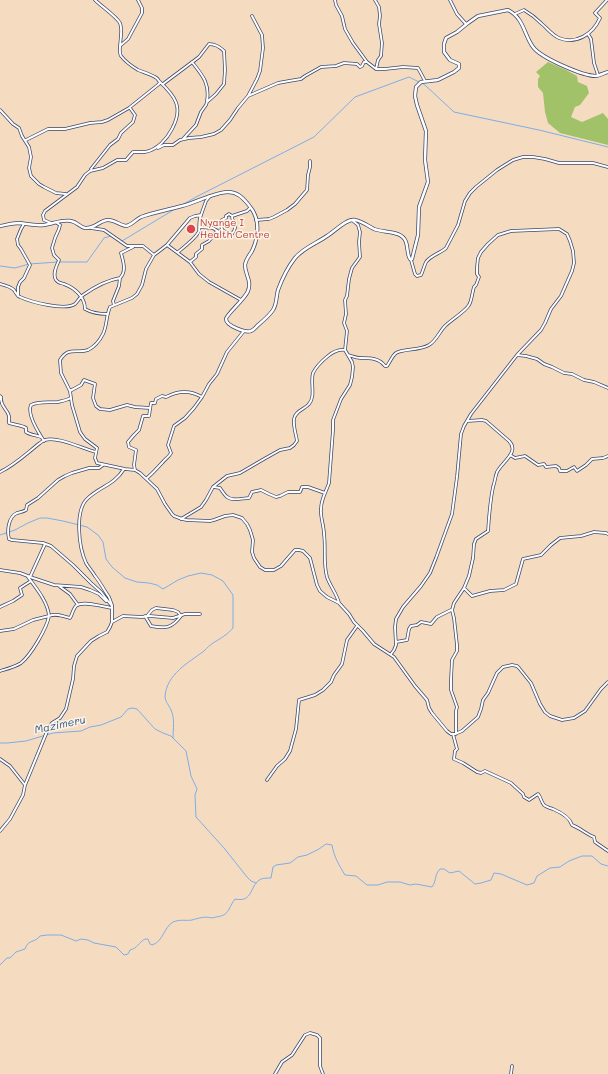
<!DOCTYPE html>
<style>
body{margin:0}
canvas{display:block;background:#f5dcc0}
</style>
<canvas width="608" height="1074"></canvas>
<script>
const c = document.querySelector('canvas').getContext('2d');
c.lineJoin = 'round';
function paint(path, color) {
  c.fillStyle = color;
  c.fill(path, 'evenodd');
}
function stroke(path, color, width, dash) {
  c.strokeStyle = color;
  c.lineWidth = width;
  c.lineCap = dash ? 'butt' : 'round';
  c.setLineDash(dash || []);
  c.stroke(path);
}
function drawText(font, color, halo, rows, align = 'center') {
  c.font = font + ' Mali,sans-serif';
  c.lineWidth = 3;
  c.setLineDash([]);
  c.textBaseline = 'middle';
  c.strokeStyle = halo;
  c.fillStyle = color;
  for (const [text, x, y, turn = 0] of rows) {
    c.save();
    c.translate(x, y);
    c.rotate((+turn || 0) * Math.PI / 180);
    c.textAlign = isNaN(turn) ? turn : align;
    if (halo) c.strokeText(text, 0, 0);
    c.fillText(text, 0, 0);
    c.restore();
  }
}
const green = new Path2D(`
 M548,62L566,70L577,76L578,82L587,86L589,93L580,105L575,107L571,117L582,122L603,113L608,119V145L560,133L548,123L545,112L543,93L538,87V79L540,76L536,72Z`);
const stream = new Path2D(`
 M422,83L426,86L454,112L539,130L608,147
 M182,205L196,197L314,137L355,97L409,77L419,82
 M122,241L175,209
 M0,266L15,268L29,264L58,262H87L104,238L111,236L113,238
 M0,535L15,530L28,523L40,518H47L63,521L87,527L98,535L103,542L106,559L112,567L125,578L137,582L149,583L157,585L163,589L178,580L188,576L201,573L212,575L223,581L233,595V628C227,635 221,638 213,643C210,645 207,648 204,651C188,663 167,674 165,696C165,702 169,705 171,710C175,718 173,729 173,738
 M0,743H7L26,741L53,733L81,731L90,727L101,725L121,717L128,709L132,708L137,709L155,729L163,733L171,736L186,751L191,776L197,789L195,795L196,817L224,848L247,877L251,881L256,883
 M0,965L7,958H10L16,952L25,949C28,939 35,943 40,936L47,935H61L76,941L81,939L88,940L94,943L116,947L124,955L128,954L130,950C138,948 138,943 145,939H148L150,944L152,945C163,942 164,927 173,922C180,919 186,921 192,920C199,918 205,916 212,918C215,917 217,917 221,916C229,914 230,905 235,899C254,903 249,885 261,879C264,878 268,878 271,878L273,867L276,865L290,863L298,857L307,855L319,849L326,844L332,845C334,857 339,865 345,875L356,876L367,885H378L387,882H400L410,885L416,884L432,887C437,880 434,875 440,869H444L450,873L459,871L475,884L481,883L491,880L494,873L501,874L527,885L534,883L537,876L550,868L560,867L569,861L582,856H592L601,864L608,866`);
const street = new Path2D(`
 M335,0L336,5L342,16L345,29L353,43L367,62
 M375,0L379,7L380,16L379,24L382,43L381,56L378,60L376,69
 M450,0L457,14L466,24
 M515,14L524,10C531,14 537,19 542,24C547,28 552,35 559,38C576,45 593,34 600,18L595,13L607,0
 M588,34L591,39L594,63L598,75
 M121,45L128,39L142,13V8L138,0
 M192,62C202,75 210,83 207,101
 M163,84L199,57L209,44C215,44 220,47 224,51L225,70L224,84L216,94L207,102L206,105L201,112L196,125L183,139
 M248,96L278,83L289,81L301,79L305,76L321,67L336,66L344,63L357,64L360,67L362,66L364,62H367L376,69H385L403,67L418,68L425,81
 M0,110L13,124L19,128L22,136L29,147L31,157L29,168L31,176L39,184L44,187L56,193L66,194
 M26,140L48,129H65L90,123L102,122L108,120L129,108L159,84L160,82
 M158,148L164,145H173L180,140L189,138L201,137L214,134L221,130L230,120L238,108L248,96L257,79L260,71L263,48L262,35L252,16
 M91,169L110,145L118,139L121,133L133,122L135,115L130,108
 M201,215L206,201L210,196
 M256,220L269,219L274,217L287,210L295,204L307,190L308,175L310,167V161
 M51,223L44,220L43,215L45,211L77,187L85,175L90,171L103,168L117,160H126L133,152C137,152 141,152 145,152C157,150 167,139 172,129C184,107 175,96 159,81C157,78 158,79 155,77C150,74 143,72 138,70C133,67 125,61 121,56C117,51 124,32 120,23C116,16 101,6 95,0
 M57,223L60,225L59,229L55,238L52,248L54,255L59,260C57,265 52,274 56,280C58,283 61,283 64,284C75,288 85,297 85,309C92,313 99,314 107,314
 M199,227L213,228L219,232L222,229L220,222L222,220L226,218V216L229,214L232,216L247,211L250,208
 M91,228L104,230L127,246H143L154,255L146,269L142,285L137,294L132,298L110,307C106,316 107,326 103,334C100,340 94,347 88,350C76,354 69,346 60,360L61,373L70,391L72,405L80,432L85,439L97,448L95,458L97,463L125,469L135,470L140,473L157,489L165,504L172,514L174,516L182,519L187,520L210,521L214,520L225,516L233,515L242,518L247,524L250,530L253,540L252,552L254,558L260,567L265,570H274L281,566L295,550H299L303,551L310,558L317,585L320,591L327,597L339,603L349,614L354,622L363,631L374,644L394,657L415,686L427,700L429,708L432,713L447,731L451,734H455L462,731L478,717L481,709L483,700L488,693L497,673L503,667L512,665L517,666L519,668L531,683L540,704L545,712L550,716L562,720L574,718L585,711L601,689L608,682
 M222,230L230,234H232C239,225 232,225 232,216
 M167,245L190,262L199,274L209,282L241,300
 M154,255L167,245L190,218L195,216L201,215C198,222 200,225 199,231C197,237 183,248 178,252
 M411,260L415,274L417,276L421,275C423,271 424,266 426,262C431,255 441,253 446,248L458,225L465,201L470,193L476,187L497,170L513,160L523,157H533L545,159L559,163H593L608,167
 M190,262L196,257V254L202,249V245L209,241L217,231
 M0,284C4,285 11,287 14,290C16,293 17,296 20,297C31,302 65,311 75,304C78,301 80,297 83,295C93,288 108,280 120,278
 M18,296V287L20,282L24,278L30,265L21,249L18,245L17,239L21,229L24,224
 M114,305L113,301L119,286L120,278C127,271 123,261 121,253L133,247
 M348,355C352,356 356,358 361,358C370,358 379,358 385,366H387C390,362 392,356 396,353C404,348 419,351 429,345C437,340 439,332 445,326C451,320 466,311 469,305C472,300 472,293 474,287L476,285L479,277L477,274V267L478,258L481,252L488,244L498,235L511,231L559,229L567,234L570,241L573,251L574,263L572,271L561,296L551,309L545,323L541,330L517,355L471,414L464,426L461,434L457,477L452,514L436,558L430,573L421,586L403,607L396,619L395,627L396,645L394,650L391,654
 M517,355L526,356L537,359L544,364L552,367L564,373L572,374L584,380L594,382L608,388
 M70,391L81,385L84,380L95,384L93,398L96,406L100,409L110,410L127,405L135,407L150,408
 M0,396L1,397C0,407 7,408 9,416C9,418 9,421 9,423C15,425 22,425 26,428V432C30,435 36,435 41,437
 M44,441C38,432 27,414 31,405C39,401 48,403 58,402C62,401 67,400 71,398
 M510,455L515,458L525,456L538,465L544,464L546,467L556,466L559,468L560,471H567L574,467L577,471L586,465L592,459L603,458L608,456
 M103,465L99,468H89L72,473L65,476L58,480L38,498L27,505L26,510C23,512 20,512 17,513C8,517 7,531 9,539L12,540L43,543L51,546L73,565L91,583L101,592L111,605
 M135,470L134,465L136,450L129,447L128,442L134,435L139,430L143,416H149L151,403H155L156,399L162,396L166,397C177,391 190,390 202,397
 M0,472C15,465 27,453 40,443C42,442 43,440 45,440C58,436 83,449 96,452
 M147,478C153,473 157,468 162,463C165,459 169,457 171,453L168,445L174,426L185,418L194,408L202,397L209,384L217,374L227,352L244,331
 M214,487L220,488C222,491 224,494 226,496C232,502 242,498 249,498L252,492L261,490L269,494L276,497L280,496L288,492H300L302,487H308L325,493
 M181,519L201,507L206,500L213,487L227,476L240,473L264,459L280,450L290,448L294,445L297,441C296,434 293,426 294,419C295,411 305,409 309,404C316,396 310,382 313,373C316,367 323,360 328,356C333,352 338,349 345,350
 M0,570L20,573L33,578L54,585L81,587L90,590L99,594L106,601
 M30,577L45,544
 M59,586L70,594L78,605
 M464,588L472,596L490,591L504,590L516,584L523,559L541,555L551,545L560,538L581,536L594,532L606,533L608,534
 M339,603C337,594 330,586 327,577C323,563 326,548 324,534C324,526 320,516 321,509C321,499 326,492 329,483L333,430V420L341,399L350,385L352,377L353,367L352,362L345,350L347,331L344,323L346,314L345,300L347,296L349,279L352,268L360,257L359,242L360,232L358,225L352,220
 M0,607L13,601L22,595L20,588L31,581
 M145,616L151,626C166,629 172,628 181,616L178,612L173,610L156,608L152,610L147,616
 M112,622L123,616L142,617L150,616L173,618L185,614H200
 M0,631L14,629L33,620L49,616C48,602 36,588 28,577
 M396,642L407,640L409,629L411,626L417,625L421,622L431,624L437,617L451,610
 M0,671C7,669 15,667 21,663C31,655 47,628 49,616C56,613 63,616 70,618C72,615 73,609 76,606C82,600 104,607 112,608
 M453,734L457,749L455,751L454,759L463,763L477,772L481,773L485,771L511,783L523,794L524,797L529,800L538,794C541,797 541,802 544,805C546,807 550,808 553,809C560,812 570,818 572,825C580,828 586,834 594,837L595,842L608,851
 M456,734V711L457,707L451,690V680L452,660L457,651V645L454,618L452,610L454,603L464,588L469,576L473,558L474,544L476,539L488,531C489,516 490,502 493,487C495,482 495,477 497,472C502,462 520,452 509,441L486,421L482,420L467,421
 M0,759L10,766L25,785
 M267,780L277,766L285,759L290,751L296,729L299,700L315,695L323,690L331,682L334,675L342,664L347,640L357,626
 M0,831L10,819L23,795L25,785L48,729L52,723L60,718L66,709L73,679L74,666L77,656L91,641L99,636L107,632L110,627L112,622V605L109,597C104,590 100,582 95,576C92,571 89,568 86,563C79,548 74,510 88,498C101,486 114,485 124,469
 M275,1074L282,1062L292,1055L305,1035L310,1033L317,1035L320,1038V1066L323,1074
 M511,1074L512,1066`);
const secondary = new Path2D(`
 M0,226C6,225 13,223 19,223C27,224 35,226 44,225C52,224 63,219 71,221C77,222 80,227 85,228C95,229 100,220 108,220C115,220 119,225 126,226C132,225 135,220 141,217C154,212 168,210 182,206C195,203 215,192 228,192C237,192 242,197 248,204C250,207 253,210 254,213C260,225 257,241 252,251C249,256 246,259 245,265C245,275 252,280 248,291C245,299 226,315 226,319C226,326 246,333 251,331C254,330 256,327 258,325C264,320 269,316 273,310C277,304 276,297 278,290C282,279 288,267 295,258C303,248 317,243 327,236C334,232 347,218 355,220C362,221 368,226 374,229C384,233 402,230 406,242C408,248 407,254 410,259H412L418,235L419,207L428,182L425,160L426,131L417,105L415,96L416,87L421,82L438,80L454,72L459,68V64L450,60L444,52V44L446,38L457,32L468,23L478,16L508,10C524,18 524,35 533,47C541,58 583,76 596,76C601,75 604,73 608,72`);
const markers = [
 [191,229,5,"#e0444e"]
];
const healthNames = [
 ["Nyange I",200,223],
 ["Health Centre",200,235]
];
const waterNames = [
 ["Mazimeru",60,725,-12]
];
paint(green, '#a2c26a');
stroke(stream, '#7dade8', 1);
stroke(street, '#3c496d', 3.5);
stroke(secondary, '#3c496d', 4);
stroke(street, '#fff', 2);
stroke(secondary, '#fff', 2.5);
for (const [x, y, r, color] of markers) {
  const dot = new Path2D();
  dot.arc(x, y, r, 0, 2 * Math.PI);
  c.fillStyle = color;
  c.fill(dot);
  stroke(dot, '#fcf5e5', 1.5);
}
drawText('10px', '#be3a42', '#fcf5e5', healthNames, 'left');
drawText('italic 11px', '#385587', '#fcf5e5', waterNames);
</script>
